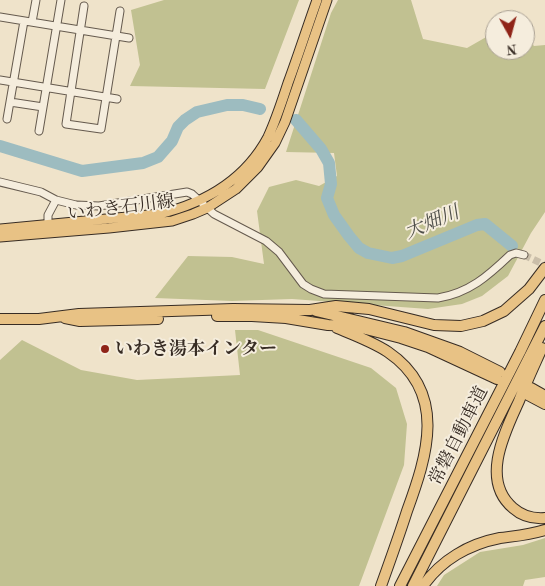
<!DOCTYPE html>
<meta charset="utf-8">
<style>
body{margin:0}
#map{position:relative;width:545px;height:586px;overflow:hidden;background:#efe3ca;font-family:"Old Standard TT",serif}
canvas{display:block}
.north{position:absolute;left:485px;top:10px;width:50px;height:50px;box-sizing:border-box;background:#f5eddd;border:1px solid #a9a093;border-radius:50%;rotate:173deg;font-size:14px;font-weight:700;line-height:20px;text-align:center;color:#372c24}
.north::after{content:'';display:block;margin:auto;width:18px;height:22px;background:#8f2418;clip-path:polygon(50% 0,100% 100%,50% 72%,0 100%)}
</style>
<div id="map">
<canvas width="545" height="586"></canvas>
<div class="north">N</div>
</div>
<script>
const c = document.querySelector('canvas').getContext('2d');
c.lineJoin = 'round';
function paint(path, color) {
  c.fillStyle = color;
  c.fill(path, 'evenodd');
}
function stroke(path, color, width, dash) {
  c.strokeStyle = color;
  c.lineWidth = width;
  c.lineCap = dash ? 'butt' : 'round';
  c.setLineDash(dash || []);
  c.stroke(path);
}
function drawText(font, color, halo, rows, align = 'center') {
  c.font = font + ' "Old Standard TT","Noto Serif JP",serif';
  c.lineWidth = 4;
  c.setLineDash([]);
  c.textBaseline = 'middle';
  c.strokeStyle = halo;
  c.fillStyle = color;
  for (const [text, x, y, turn = 0] of rows) {
    c.save();
    c.translate(x, y);
    c.rotate((+turn || 0) * Math.PI / 180);
    c.textAlign = isNaN(turn) ? turn : align;
    if (halo) c.strokeText(text, 0, 0);
    c.fillText(text, 0, 0);
    c.restore();
  }
}
const green = new Path2D(`
 M164,0H299L265,89L130,86L140,65L131,10Z
 M338,0H411L423,39L467,48L495,32V50H525V36L534,46L545,45V212L531,233L508,276L482,296L462,304L428,309L292,299L232,301L155,298L188,256L232,257L264,264L257,211L269,187L296,180L319,186L337,176L334,153L286,152L331,13Z
 M235,330H258L371,368L396,388L407,424L404,465L359,586H0V360L22,340L81,370L137,380L240,375Z
 M545,538V577L525,580L523,586H437L444,575L480,552L523,545Z`);
const river = new Path2D(`
 M296,120L321,149L329,163L331,184L327,198L334,215L349,236L359,248L368,253L392,258L402,256L477,225L485,224L512,246
 M0,146L82,171L143,163L158,157L172,141L178,127L185,120L197,112L227,105H243L260,109`);
const minorTunnel = new Path2D(`
 M524,255L545,265`);
const minor = new Path2D(`
 M84,6L66,124L101,129L120,11
 M0,17L129,38
 M32,22L36,0
 M0,80L117,99
 M10,102L43,107
 M7,119L24,21
 M39,131L61,0
 M0,182L41,192L56,200
 M48,229V215L56,200L76,205L99,206L187,192L192,194L214,214L266,241L279,252L303,284L311,289L324,294L438,298C469,293 488,276 510,255L516,253L524,255`);
const major = new Path2D(`
 M0,229L159,214C205,203 245,180 268,137C276,120 282,101 288,83C298,56 307,28 317,0
 M0,237L109,228L172,221L193,214L207,208L236,189L258,167L275,143L285,122L327,0`);
const highway = new Path2D(`
 M316,311L404,332L460,352L500,372
 M217,316H252L286,318L328,325L354,326L401,338L428,347L497,379
 M65,318L80,321L158,319
 M0,319H39L79,314L233,309L310,310L336,306L369,309L434,325L461,326L483,321L504,311L529,289L545,268
 M337,328C354,335 373,342 388,352C448,393 427,456 407,511C399,536 390,561 381,586
 M542,348C534,366 526,383 519,401C505,432 480,480 513,508C522,516 533,519 545,518
 M531,388L545,396
 M528,395L545,404
 M400,586L520,352L545,300
 M413,586L545,326
 M423,586C441,560 469,544 500,538C515,536 530,535 545,530`);
const markers = [
 [105,349,5,"#8f2418"]
];
const streetNames = [
 ["いわき石川線",121,208,-7],
 ["常磐自動車道",459,436,-63]
];
const poiNames = [
 ["いわき湯本インター",115,349]
];
const waterNames = [
 ["大畑川",432,223,-23]
];
paint(green, '#c1c191');
stroke(river, '#9dbcc0', 12);
stroke(minorTunnel, '#cabea9', 7, [7, 3.5]);
stroke(minor, '#655a4e', 9);
stroke(major, '#372c24', 11);
stroke(highway, '#372c24', 12);
stroke(minor, '#f5eddd', 7);
stroke(major, '#e8c285', 9);
stroke(highway, '#e8c285', 10);
for (const [x, y, r, color] of markers) {
  const dot = new Path2D();
  dot.arc(x, y, r, 0, 2 * Math.PI);
  c.fillStyle = color;
  c.fill(dot);
  stroke(dot, '#f5eddd', 2);
}
drawText('18px', '#372c24', '#f5eddd', streetNames);
drawText('bold 18px', '#372c24', '#f5eddd', poiNames, 'left');
drawText('italic 19px', '#50504b', '#f5eddd', waterNames);
</script>
